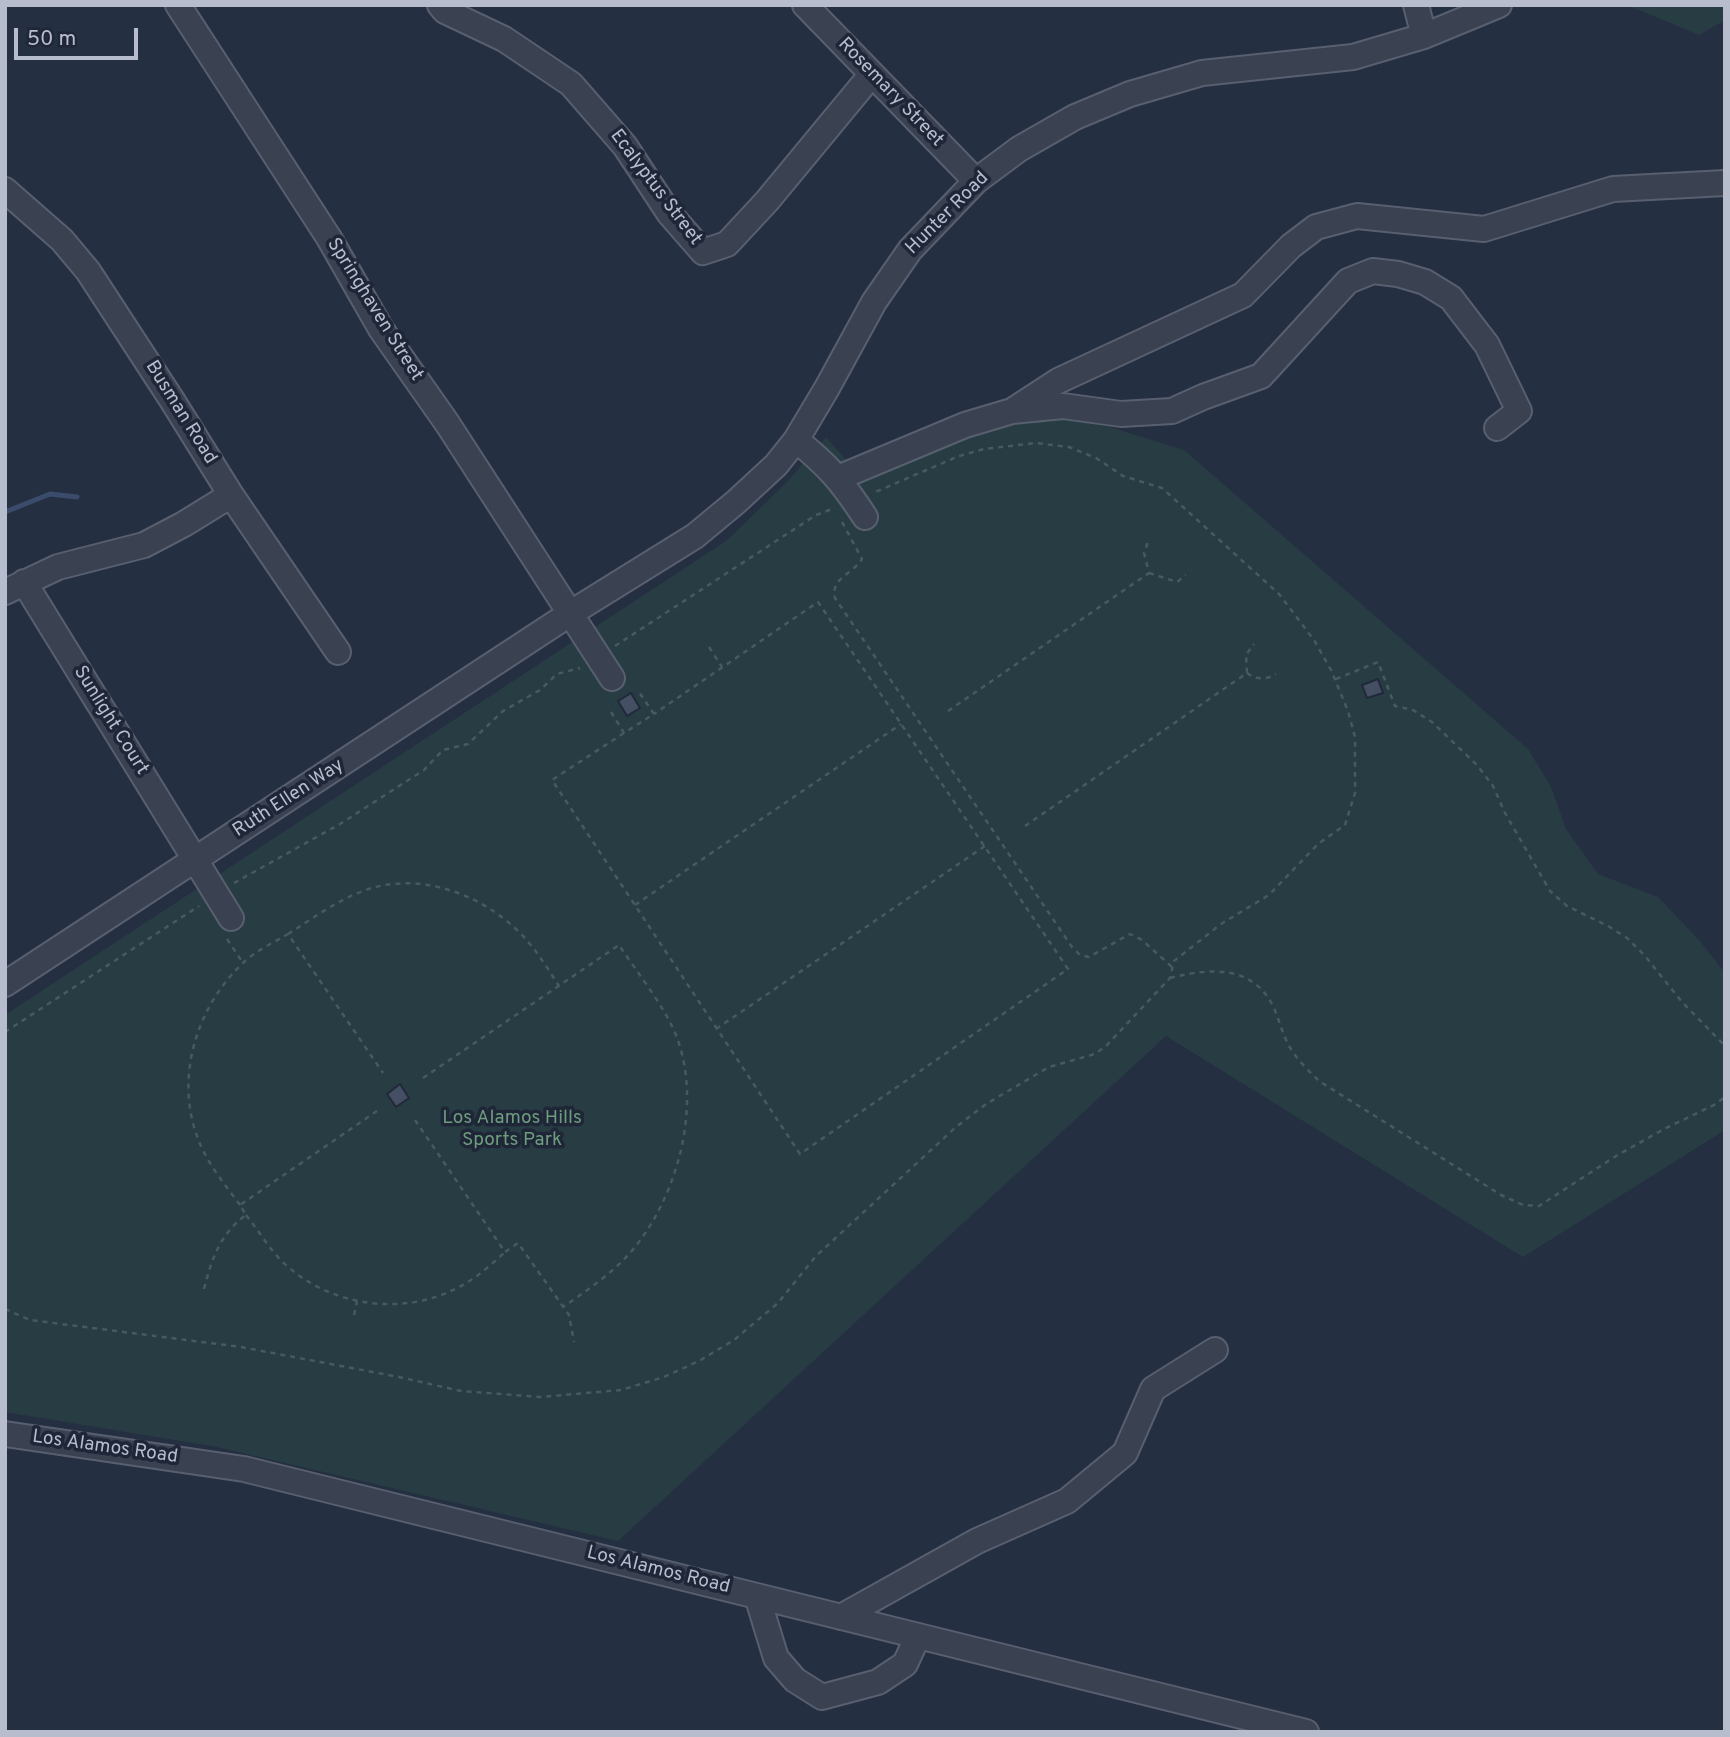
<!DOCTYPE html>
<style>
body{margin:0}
#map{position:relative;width:1730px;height:1737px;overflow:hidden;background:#252f42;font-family:Overpass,sans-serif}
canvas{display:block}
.frame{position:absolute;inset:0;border:7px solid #b7bdcc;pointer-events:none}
.scale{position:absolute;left:14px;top:28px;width:124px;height:32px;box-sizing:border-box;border:4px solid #b7bdcc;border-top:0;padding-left:9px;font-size:21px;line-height:24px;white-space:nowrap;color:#b7bdcc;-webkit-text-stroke:5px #1f2637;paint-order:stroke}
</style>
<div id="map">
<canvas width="1730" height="1737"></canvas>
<div class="frame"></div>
<div class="scale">50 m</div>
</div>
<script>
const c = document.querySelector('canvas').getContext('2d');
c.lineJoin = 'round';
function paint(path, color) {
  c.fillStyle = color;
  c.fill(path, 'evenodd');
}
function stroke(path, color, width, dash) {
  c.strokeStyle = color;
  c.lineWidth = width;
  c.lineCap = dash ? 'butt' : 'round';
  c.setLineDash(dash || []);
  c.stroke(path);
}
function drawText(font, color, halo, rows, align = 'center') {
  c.font = font + ' Overpass,sans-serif';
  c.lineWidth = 7;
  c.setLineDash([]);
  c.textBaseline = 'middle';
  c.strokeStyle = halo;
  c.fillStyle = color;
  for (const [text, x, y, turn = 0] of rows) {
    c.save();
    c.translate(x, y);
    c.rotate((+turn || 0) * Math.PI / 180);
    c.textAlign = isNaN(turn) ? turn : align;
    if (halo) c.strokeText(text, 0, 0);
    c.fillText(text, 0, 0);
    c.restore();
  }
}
const green = new Path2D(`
 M1627,5H1725V20L1699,35Z
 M1056,418L1110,427L1184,450L1528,749L1551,787L1566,829L1598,874L1658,897L1700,941L1725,973V1130L1523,1257L1166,1036L618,1541L217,1447L5,1412V1015L726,541L786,483L826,437L865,482L998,425Z`);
const stream = new Path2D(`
 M5,512L50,494L77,497`);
const building = new Path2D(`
 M1378,679L1383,693L1367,698L1362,685Z
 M631,693L640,708L627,716L618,701Z
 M400,1084L409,1098L396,1107L387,1094Z`);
const path = new Path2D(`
 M842,522L862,559C853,574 830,578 835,598L1072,947L1080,955L1089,957L1130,934L1142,940L1172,967
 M1149,573L1177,582L1186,575
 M615,646L816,515L835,508
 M709,647L722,667
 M1247,673C1256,680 1267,680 1276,674
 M1336,679L1378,662L1395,706L1413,710L1432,722L1477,765L1493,786L1505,813L1550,891L1567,906L1608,926L1627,938L1645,956L1682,1002L1725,1046
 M948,711L1149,573L1144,553L1148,542
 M611,712L624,733L654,714L639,692
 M624,733L552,780L800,1154L1068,969L818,602L654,714
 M1025,826L1247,673L1246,655L1254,644
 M234,883L340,824L424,770L443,750L468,744L503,711L540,690L557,674L580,668
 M635,905L901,724
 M288,934C312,919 336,901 363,891C416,871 477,892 517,930C534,946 546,966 559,986
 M227,939L243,963
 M1170,978C1210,968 1253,964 1274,1008C1279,1020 1282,1032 1288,1044C1295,1058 1308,1070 1319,1081L1501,1195L1523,1205L1539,1206L1616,1156L1664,1129L1714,1105L1725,1097
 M716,1029L985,846
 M5,1032L199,906
 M423,1078L619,945C637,972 664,1006 676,1035C703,1104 678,1199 629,1254C610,1275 586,1291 563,1307
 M415,1120L505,1252L518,1243L569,1315L574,1342
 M240,1205C226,1186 211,1168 201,1146C173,1084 194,1009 243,963C255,951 273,943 288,934L383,1073
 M246,1215C260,1232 270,1251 287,1266C331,1305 399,1316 453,1290C473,1281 490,1266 505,1252
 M204,1289C212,1258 220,1234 246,1215L240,1205L377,1111
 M5,1309L30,1320L241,1347L399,1377L461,1391L541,1397L621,1390L664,1377L699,1361L734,1340L778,1303L816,1256L956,1127L986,1104L1049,1067L1095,1054L1106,1046L1170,978L1174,961L1221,924L1269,895L1318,844L1345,825L1355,793V737L1348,711L1331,670L1314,640L1279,594L1162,488L1123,476L1096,458L1069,447L1036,443L984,449L959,456L873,493
 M354,1315L357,1301`);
const minor = new Path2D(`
 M178,5L329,238L381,329L447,423L612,678
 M440,5L445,11L504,39L571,84L625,146L669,213L703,252L727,244L767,201L872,74
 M805,5L976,181
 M1416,5L1424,36
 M5,190L62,240L88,271L172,400L231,495L338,652
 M1015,409L1058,381L1243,295L1291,246L1316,227L1357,216L1484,229L1613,189L1725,183
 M796,440C829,466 842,482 865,517
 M838,478L965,425L1012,411L1063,406L1121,414L1172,411L1203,397L1261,376L1348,281L1373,271L1398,274L1425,282L1451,298L1487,345L1519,411L1497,428
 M24,582L231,918
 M5,592L58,567L144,545L184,524L231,495
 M5,984L571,613L695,536L736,502L776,465L796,440L827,388L874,302L910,250L976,181L1019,149L1075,117L1130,94L1202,73L1353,57L1424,36L1499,5
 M5,1434L244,1469L1306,1732
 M757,1596L776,1658L795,1680L822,1697L878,1682L905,1664L918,1636
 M841,1617L977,1541L1067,1501L1125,1453L1153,1389L1215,1350`);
const streetNames = [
 ["Rosemary Street",890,93,46],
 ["Ecalyptus Street",655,188,53],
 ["Hunter Road",948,214,-45],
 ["Springhaven Street",374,310,58],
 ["Busman Road",180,413,58],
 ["Sunlight Court",110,721,58],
 ["Ruth Ellen Way",289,799,-33],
 ["Los Alamos Road",105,1448,8],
 ["Los Alamos Road",658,1571,14]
];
const parkNames = [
 ["Los Alamos Hills",512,1119],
 ["Sports Park",512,1141]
];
paint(green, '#283d43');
stroke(stream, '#3b4b6b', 5);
paint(building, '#444f64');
stroke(building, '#212839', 2);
stroke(minor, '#585f6f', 28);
stroke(path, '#465a5f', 2.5, [5, 5]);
stroke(minor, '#3a4151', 24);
drawText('19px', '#b7bdcc', '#1f2637', streetNames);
drawText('19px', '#6d9d7d', '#1f2637', parkNames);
</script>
